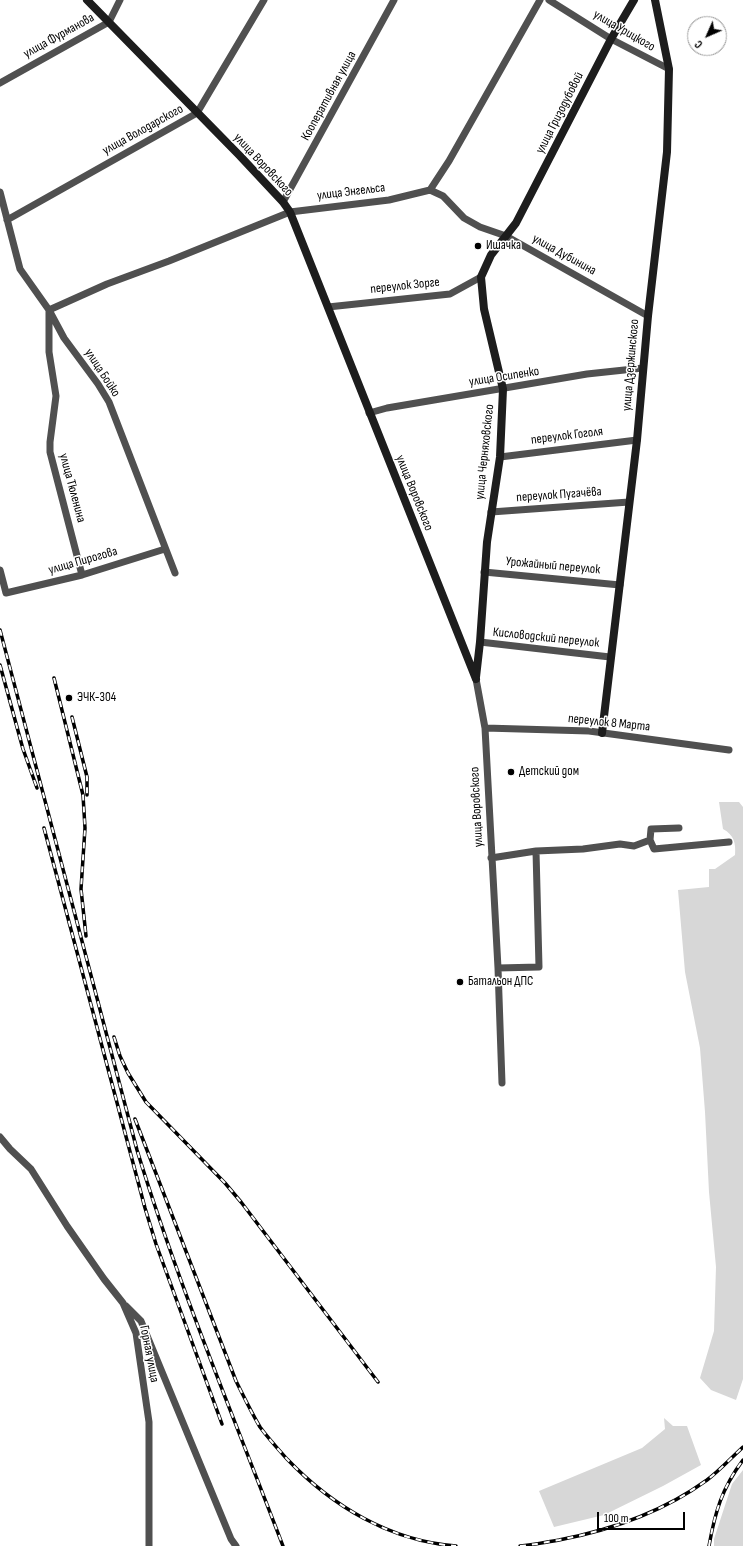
<!DOCTYPE html>
<meta charset="utf-8">
<style>
body{margin:0}
#map{position:relative;width:743px;height:1546px;overflow:hidden;background:#fff;font-family:"Sofia Sans Condensed",sans-serif}
canvas{display:block}
.north{position:absolute;left:687px;top:16px;width:40px;height:40px;box-sizing:border-box;background:#fff;border:1px solid #999;border-radius:50%;rotate:225deg;font-size:11px;font-weight:700;line-height:16px;text-align:center;color:#000}
.north::after{content:'';display:block;margin:auto;width:14px;height:18px;background:#000;clip-path:polygon(50% 0,100% 100%,50% 72%,0 100%)}
.scale{position:absolute;left:597px;top:1512px;width:88px;height:18px;box-sizing:border-box;border:2px solid #000;border-top:0;padding-left:5px;font-size:12px;line-height:14px;white-space:nowrap;color:#000;-webkit-text-stroke:3px #fff;paint-order:stroke}
</style>
<div id="map">
<canvas width="743" height="1546"></canvas>
<div class="north">С</div>
<div class="scale">100 m</div>
</div>
<script>
const c = document.querySelector('canvas').getContext('2d');
c.lineJoin = 'round';
function paint(path, color) {
  c.fillStyle = color;
  c.fill(path, 'evenodd');
}
function stroke(path, color, width, dash) {
  c.strokeStyle = color;
  c.lineWidth = width;
  c.lineCap = dash ? 'butt' : 'round';
  c.setLineDash(dash || []);
  c.stroke(path);
}
function drawText(font, color, halo, rows, align = 'center') {
  c.font = font + ' "Sofia Sans Condensed",sans-serif';
  c.lineWidth = 3;
  c.setLineDash([]);
  c.textBaseline = 'middle';
  c.strokeStyle = halo;
  c.fillStyle = color;
  for (const [text, x, y, turn = 0] of rows) {
    c.save();
    c.translate(x, y);
    c.rotate((+turn || 0) * Math.PI / 180);
    c.textAlign = isNaN(turn) ? turn : align;
    if (halo) c.strokeText(text, 0, 0);
    c.fillText(text, 0, 0);
    c.restore();
  }
}
const green = new Path2D(`
 M719,802H739L743,807V1379L736,1400L711,1390L700,1378L714,1331L716,1267L709,1192L705,1112L700,1048L685,972L678,890L709,887V869H715L735,855C736,843 734,835 723,829Z
 M664,1418L673,1426H687L701,1465L663,1486L604,1515L554,1527L539,1491L642,1448L665,1429Z
 M743,1470V1546H714V1539L732,1484Z`);
const street = new Path2D(`
 M549,0L611,39L669,69
 M0,83L109,22L120,0
 M430,190L443,196L464,218L480,227L506,236L648,316
 M0,192L20,269L49,310L64,338L98,384L109,402L175,573
 M283,202L394,0
 M7,220L197,113L264,0
 M328,307L450,294L481,277
 M369,413L387,408L587,374L643,368
 M500,457L637,440
 M491,512L629,502
 M0,570L6,593L82,575L165,549
 M484,572L620,585
 M82,575L50,452V442L56,396L49,352V310L107,284L169,261L290,212L389,200L430,190L449,161L540,0
 M480,642L610,657
 M476,679L485,728L498,968L502,1083
 M485,728L589,731L729,750
 M650,840L651,829L679,828
 M491,858L536,851L583,849L620,844L634,846L650,840L654,849L729,842
 M498,968L539,967L536,851
 M0,1137L10,1149L31,1169L67,1226L104,1279L123,1303L136,1333L149,1422V1546
 M126,1306L141,1321L231,1539L236,1546`);
const secondary = new Path2D(`
 M87,0L240,156L283,202L290,212L476,679
 M476,677L480,642L487,542L500,457L503,389L484,309L481,277L491,255L516,223L611,39L634,0
 M602,733L637,440L648,316L667,152L669,69L655,0`);
const rail = new Path2D(`
 M0,630L137,1150C178,1284 233,1415 283,1546
 M0,665L23,749L37,788
 M54,678L83,795L85,828L81,889L86,936
 M72,717L87,777V795
 M44,828L145,1208L156,1244L222,1424
 M114,1037L120,1056L128,1073L146,1102L225,1183L241,1202L378,1382
 M135,1119L236,1381C244,1397 251,1412 260,1427C268,1438 278,1449 287,1459C332,1506 390,1541 456,1546
 M520,1546C533,1545 546,1542 559,1540C611,1530 663,1512 707,1480C720,1470 731,1458 743,1447
 M709,1546C715,1512 722,1488 743,1460`);
const markers = [
 [478,246,4,"#000"],
 [69,698,4,"#000"],
 [511,772,4,"#000"],
 [460,982,4,"#000"]
];
const streetNames = [
 ["улица Урицкого",624,31,30],
 ["улица Фурманова",59,36,-29],
 ["Кооперативная улица",329,96,-61],
 ["улица Гризодубовой",560,113,-63],
 ["улица Володарского",143,130,-29],
 ["улица Воровского",263,165,47],
 ["улица Энгельса",351,192,-7],
 ["улица Дубинина",564,255,29],
 ["переулок Зорге",405,286,-6],
 ["улица Дзержинского",631,365,-85],
 ["улица Бойко",102,373,57],
 ["улица Осипенко",504,377,-9],
 ["переулок Гоголя",567,436,-7],
 ["улица Черняховского",485,452,-84],
 ["улица Тюленина",72,488,75],
 ["улица Воровского",414,493,68],
 ["переулок Пугачёва",559,495,-4],
 ["улица Пирогова",83,561,-16],
 ["Урожайный переулок",553,566,5],
 ["Кисловодский переулок",546,638,6],
 ["переулок 8 Марта",609,723,6],
 ["улица Воровского",477,807,-93],
 ["Горная улица",149,1354,79]
];
const poiNames = [
 ["Ишачка",486,246],
 ["ЭЧК-304",77,698],
 ["Детский дом",519,772],
 ["Батальон ДПС",468,982]
];
paint(green, '#d7d7d7');
stroke(street, '#505050', 7);
stroke(secondary, '#1d1d1d', 8);
stroke(rail, '#000', 3.5);
stroke(rail, '#fff', 2, [6]);
for (const [x, y, r, color] of markers) {
  const dot = new Path2D();
  dot.arc(x, y, r, 0, 2 * Math.PI);
  c.fillStyle = color;
  c.fill(dot);
  stroke(dot, '#fff', 1.5);
}
drawText('13px', '#000', '#fff', streetNames);
drawText('13px', '#000', '#fff', poiNames, 'left');
</script>
